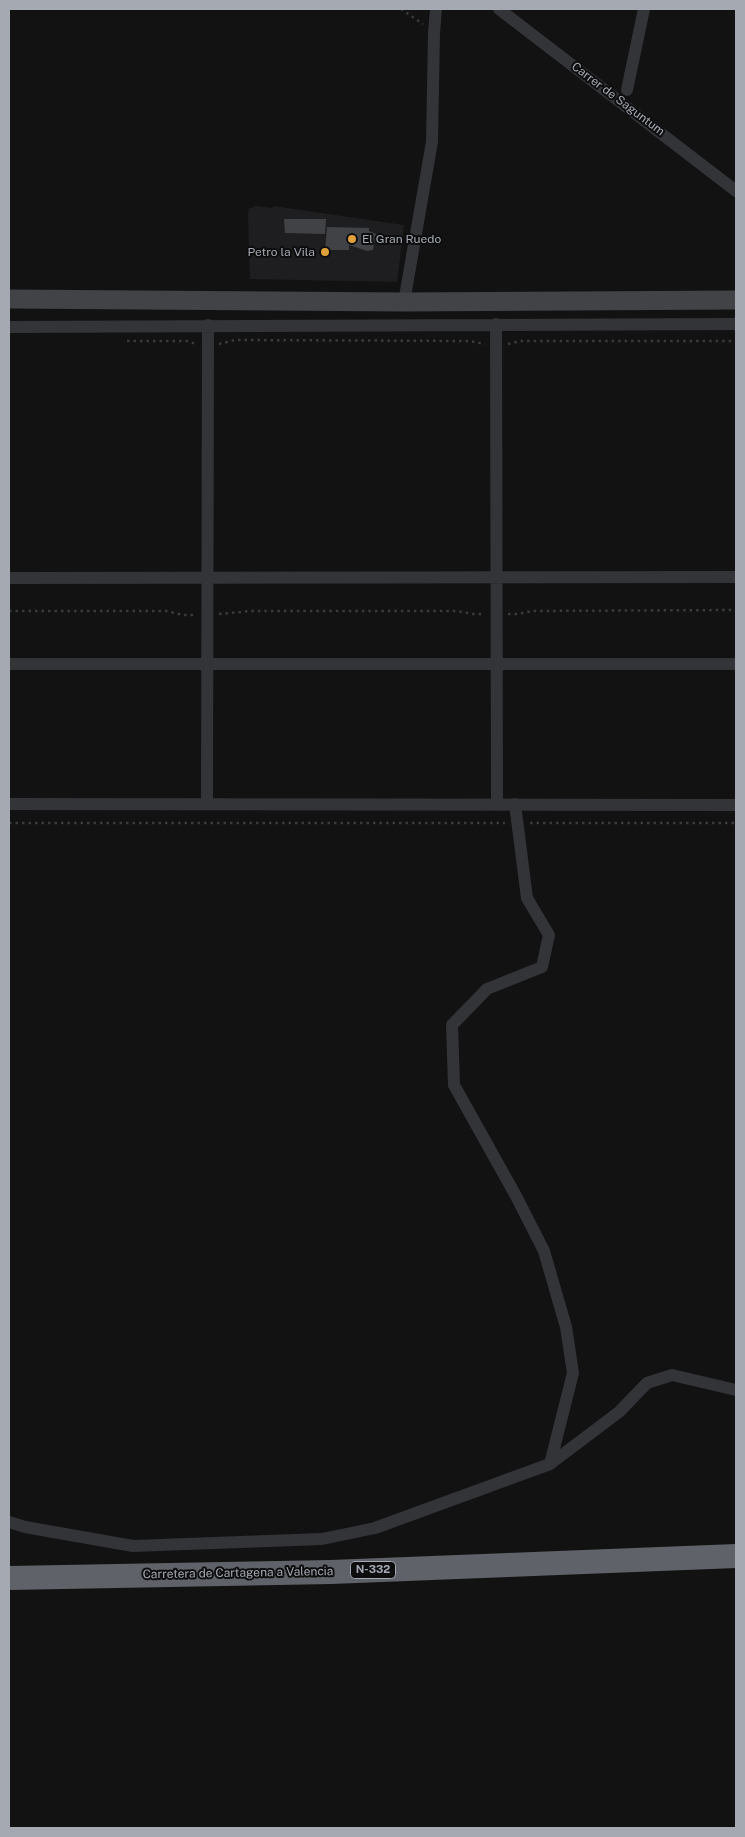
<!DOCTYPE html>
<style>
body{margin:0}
#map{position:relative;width:745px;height:1837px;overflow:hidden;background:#121213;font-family:"Public Sans",sans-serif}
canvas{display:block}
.frame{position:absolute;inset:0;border:10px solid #a4a9b2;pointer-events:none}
</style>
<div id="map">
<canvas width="745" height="1837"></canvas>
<div class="frame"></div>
</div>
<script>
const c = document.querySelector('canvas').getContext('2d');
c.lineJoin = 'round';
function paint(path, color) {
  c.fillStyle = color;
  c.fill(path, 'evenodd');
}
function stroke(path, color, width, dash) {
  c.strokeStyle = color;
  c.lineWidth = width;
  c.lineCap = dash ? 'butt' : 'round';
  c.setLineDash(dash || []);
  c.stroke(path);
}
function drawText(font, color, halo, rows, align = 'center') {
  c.font = font + ' "Public Sans",sans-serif';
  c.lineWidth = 4;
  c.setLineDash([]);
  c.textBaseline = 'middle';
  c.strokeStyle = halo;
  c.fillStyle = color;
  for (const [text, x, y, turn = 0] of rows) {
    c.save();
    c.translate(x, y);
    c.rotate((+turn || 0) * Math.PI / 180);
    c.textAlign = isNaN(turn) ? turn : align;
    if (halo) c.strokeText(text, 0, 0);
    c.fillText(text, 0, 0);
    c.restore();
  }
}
const built = new Path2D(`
 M255,206L273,208V206L404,225L397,282L250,279L248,215L249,209Z`);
const building = new Path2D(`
 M284,219H326L325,234L285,233Z
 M327,227L369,228V231L381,236L374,243L373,250L367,251L349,245V250H325Z`);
const path = new Path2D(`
 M401,9L423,24
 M127,341H187L196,344
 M219,344L235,340L469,341L485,344
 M508,344L520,341H736
 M9,611H166L183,615H196
 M219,614L251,611H457L473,614H485
 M508,614H518L532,611L736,610
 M9,823H505
 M530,823H736`);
const street = new Path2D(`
 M499,9L736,191
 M627,90L644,9
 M404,302L432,142L434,33L436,9
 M496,324L497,805
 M9,327L736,324
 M9,578L736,577
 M9,664H736
 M9,804L736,805
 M207,804L208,325
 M515,804L527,898L549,935L542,967L487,989L452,1025L454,1085L516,1196L544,1251L566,1327L573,1373L550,1464
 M9,1522L25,1527L133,1546L322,1539L375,1528L550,1464L619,1412L647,1383L672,1375L736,1390`);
const secondary = new Path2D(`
 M9,299L404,302L736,300`);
const highway = new Path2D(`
 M9,1578L331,1572L736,1556`);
const markers = [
 [352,239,5,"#e0a13c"],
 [325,252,5,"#e0a13c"]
];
const shields = [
 [373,1570,45]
];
const shieldNames = [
 ["N-332",373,1570]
];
const streetNames = [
 ["Carrer de Saguntum",618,99,37],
 ["Carretera de Cartagena a Valencia",238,1573,-1]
];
const poiNames = [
 ["El Gran Ruedo",362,239],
 ["Petro la Vila",315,252,"right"]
];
paint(built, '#1e1e20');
paint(building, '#414246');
stroke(path, '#393b3e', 2.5, [2.5, 4]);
stroke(street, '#333437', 12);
stroke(secondary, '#414347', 19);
stroke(highway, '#5f6268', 24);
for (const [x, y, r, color] of markers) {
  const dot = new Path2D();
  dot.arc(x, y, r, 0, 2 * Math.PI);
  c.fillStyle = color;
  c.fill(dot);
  stroke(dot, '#0d0d0e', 2);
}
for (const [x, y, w] of shields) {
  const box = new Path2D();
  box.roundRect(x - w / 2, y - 8.5, w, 17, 4);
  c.fillStyle = '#0d0d0e';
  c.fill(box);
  stroke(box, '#a4a9b2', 1);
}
drawText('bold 11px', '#a4a9b2', null, shieldNames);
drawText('12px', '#a4a9b2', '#0d0d0e', streetNames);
drawText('12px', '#a4a9b2', '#0d0d0e', poiNames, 'left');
</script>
